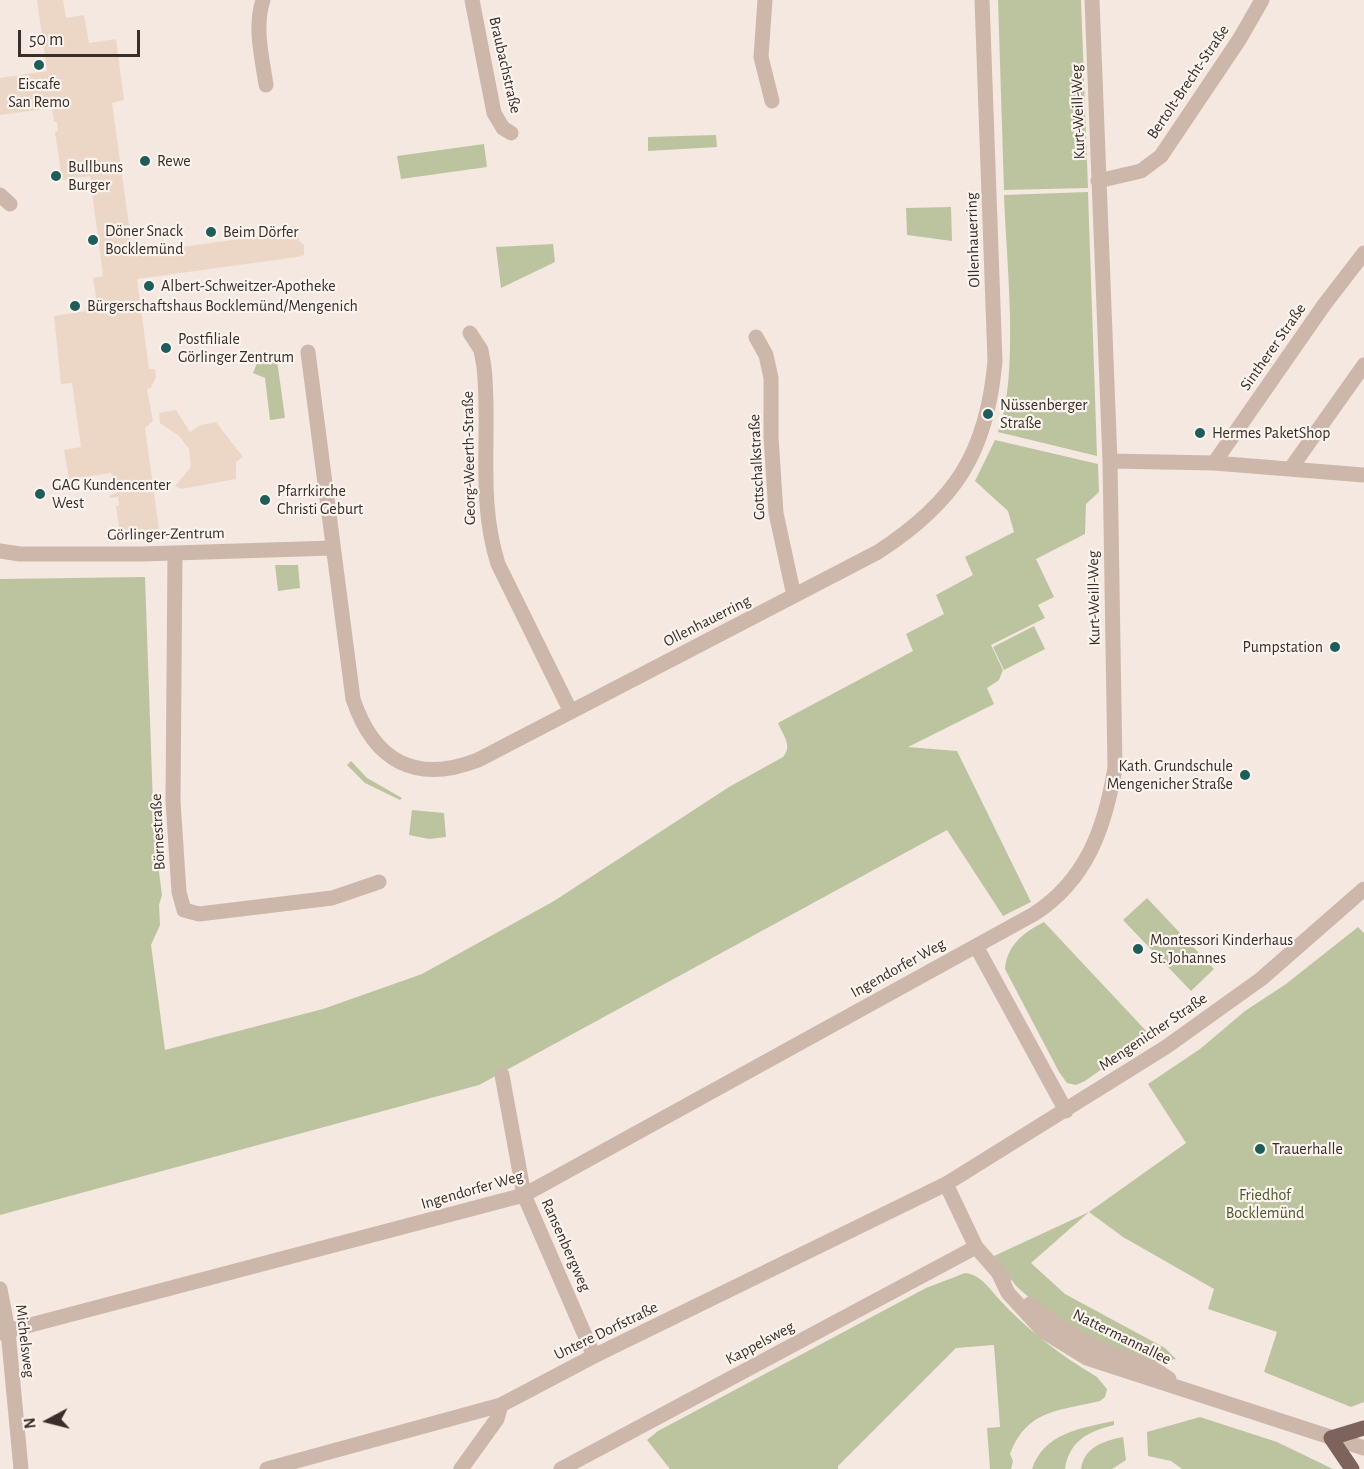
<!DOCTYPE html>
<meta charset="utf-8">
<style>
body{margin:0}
#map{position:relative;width:1364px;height:1469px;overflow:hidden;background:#f4e8e0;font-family:"Alegreya Sans",sans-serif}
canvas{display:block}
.north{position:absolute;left:18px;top:1391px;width:60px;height:60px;-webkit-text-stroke:4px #fbf3ed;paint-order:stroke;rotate:263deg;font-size:16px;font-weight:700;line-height:24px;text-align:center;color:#3a2e2a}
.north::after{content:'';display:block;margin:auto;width:21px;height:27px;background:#3a2e2a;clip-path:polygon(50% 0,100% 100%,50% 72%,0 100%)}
.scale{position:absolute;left:18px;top:30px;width:122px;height:27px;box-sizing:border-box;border:3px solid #3a2e2a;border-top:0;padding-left:8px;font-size:18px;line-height:21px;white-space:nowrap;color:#3a2e2a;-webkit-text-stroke:4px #fbf3ed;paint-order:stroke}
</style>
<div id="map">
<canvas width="1364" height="1469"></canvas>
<div class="north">N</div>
<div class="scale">50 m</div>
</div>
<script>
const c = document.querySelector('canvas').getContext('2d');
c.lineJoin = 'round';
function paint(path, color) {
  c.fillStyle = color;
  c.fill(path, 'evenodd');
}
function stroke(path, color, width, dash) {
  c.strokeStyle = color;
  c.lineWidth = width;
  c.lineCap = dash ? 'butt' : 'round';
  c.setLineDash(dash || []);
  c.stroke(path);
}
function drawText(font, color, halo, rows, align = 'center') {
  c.font = font + ' "Alegreya Sans",sans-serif';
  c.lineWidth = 4.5;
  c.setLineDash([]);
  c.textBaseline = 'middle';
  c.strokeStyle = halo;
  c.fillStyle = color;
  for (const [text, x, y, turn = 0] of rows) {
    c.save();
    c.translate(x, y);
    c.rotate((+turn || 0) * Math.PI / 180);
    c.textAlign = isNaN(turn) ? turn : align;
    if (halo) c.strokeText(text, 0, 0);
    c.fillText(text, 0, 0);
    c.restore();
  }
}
const green = new Path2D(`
 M998,0H1081L1088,188L1004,190Z
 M716,135L717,147L648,151V137Z
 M484,144L487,167L401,179L397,156Z
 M1088,192V193L1097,456L998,432C1020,376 1006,258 1004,195Z
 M951,207L952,241L907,235L906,208Z
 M553,244L555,262L501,288L496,247Z
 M276,353L285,418L270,420L265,378L253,373L257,363Z
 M995,440L1098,464L1099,492L1086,504L1085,534L1036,559L1054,597L1038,605L1045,618L991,645L1003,670L999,680L987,688L994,704L908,747L957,751L1031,902L1003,916L947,830L479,1085L0,1215V579L145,577L154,834L162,895L159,905L160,925L151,945L165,1050L323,1009L422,974L554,901L729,787L783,757C793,746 783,735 778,723L913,651L906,634L944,614L936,595L973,575L965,557L1014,532L1008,511L975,481Z
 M275,565H298L300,588L278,591Z
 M1034,626L1045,649L1004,670L993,647Z
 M351,761L367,778L402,798L400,800L365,783L347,765Z
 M412,810L444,813L446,837L429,839L409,835Z
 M1147,898L1214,969L1191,991L1123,920Z
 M1044,922L1150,1035L1085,1081L1076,1085L1067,1083L1059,1072L1005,969C1007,945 1024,932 1044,922Z
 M1358,927L1364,933V1402L1351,1407L1264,1372L1277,1332L1208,1309L1214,1289L1123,1237L1089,1212L1031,1263L1065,1294L1165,1348L1176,1359L1150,1364L1085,1337L1049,1315L1016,1286L994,1256L1089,1212L1186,1143L1148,1084L1200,1049L1245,1011L1286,984Z
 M965,1273C981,1275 988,1287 998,1298C1027,1330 1060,1355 1097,1377L1107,1389L1105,1397L1100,1401C1059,1411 1027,1409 1010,1454L1013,1461L1011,1469H990L987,1428L1000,1427L994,1345L956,1348L838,1466V1469H670L647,1440L658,1431L926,1288Z
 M1200,1417L1277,1442L1333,1469H1182L1171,1461L1148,1456L1147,1432Z
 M1114,1421V1425C1089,1431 1069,1441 1065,1469H1032C1044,1433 1081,1428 1114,1421Z
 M1123,1437L1126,1460L1112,1469H1081C1084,1447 1104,1441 1123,1437Z`);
const plaza = new Path2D(`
 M37,0H63L66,18L84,15L89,43L116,39L124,100L112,103L133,254L260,236V231L297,226L299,241L304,245V255L297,257L137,279L149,369H155L156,377L151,388L147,389L153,421L145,428L159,529L120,534L116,506L119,505L118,497L110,498V495L117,493L111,473L69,479L64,450L81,447L72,383L61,384L54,316L98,309L93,278L103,276L90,176L62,180L55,132L58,131L57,122H54L52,108L0,115V78L47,71Z
 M176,410L190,432L201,425L216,422L243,457L236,462V479L181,489L175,486L191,467L189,449L179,436L160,423L159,413Z`);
const street = new Path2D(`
 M263,0C254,27 262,57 266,85
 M472,0L494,113L503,128L511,133
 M765,0L761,57L772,101
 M1098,181L1141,171L1161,156L1239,40L1262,0
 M0,195L10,204
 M470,333L481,350L484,367C491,434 477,498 498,564L571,712
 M756,337L766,355L771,378V437L776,513L794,596
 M308,352L353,699C374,762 416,784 478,760L878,552C955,502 987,453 995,361L982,0
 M1110,461L1214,463L1364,475
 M1214,463L1324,305L1364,253
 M1291,468L1364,365
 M0,551L20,554H142L333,548
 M175,553L173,801L179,892L184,910L199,914L332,898L379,882
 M976,946L1066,1111
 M502,1075L524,1195L594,1356
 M946,1184L976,1247L1004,1279
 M999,1274L1008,1293L1043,1331L1087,1358L1364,1448
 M0,1289L8,1331L21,1469
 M1030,1304C1053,1324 1078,1339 1105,1351C1127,1359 1150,1364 1169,1379
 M0,1333L524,1195L1034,914C1087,880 1105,827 1115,768L1110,461L1092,0
 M267,1469L501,1405L594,1356L946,1184L1166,1047L1261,979L1364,889
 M461,1469L497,1419L501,1405
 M561,1469L976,1247`);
const primary = new Path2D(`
 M1352,1469L1331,1438L1364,1428`);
const markers = [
 [39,65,6,"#1e5d5a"],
 [145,161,6,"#1e5d5a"],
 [56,176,6,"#1e5d5a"],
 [211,232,6,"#1e5d5a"],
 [93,240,6,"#1e5d5a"],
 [149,286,6,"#1e5d5a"],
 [75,306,6,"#1e5d5a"],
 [166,348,6,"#1e5d5a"],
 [988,414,6,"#1e5d5a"],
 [1200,433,6,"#1e5d5a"],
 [40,494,6,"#1e5d5a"],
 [265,500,6,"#1e5d5a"],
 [1335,647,6,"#1e5d5a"],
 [1245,775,6,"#1e5d5a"],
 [1138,949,6,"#1e5d5a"],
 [1260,1149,6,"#1e5d5a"]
];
const streetNames = [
 ["Braubachstraße",505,65,77],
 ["Bertolt-Brecht-Straße",1188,82,-56],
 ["Kurt-Weill-Weg",1078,112,-92],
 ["Ollenhauerring",973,240,-92],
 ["Sintherer Straße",1273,347,-55],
 ["Georg-Weerth-Straße",469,458,-91],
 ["Gottschalkstraße",757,467,-93],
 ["Görlinger-Zentrum",166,534,-1],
 ["Kurt-Weill-Weg",1094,598,-91],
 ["Ollenhauerring",707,621,-27],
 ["Börnestraße",158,832,-93],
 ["Ingendorfer Weg",898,968,-29],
 ["Mengenicher Straße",1153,1032,-34],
 ["Ingendorfer Weg",472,1190,-16],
 ["Ransenbergweg",566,1245,66],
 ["Untere Dorfstraße",606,1331,-26],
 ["Nattermannallee",1122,1337,26],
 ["Michelsweg",25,1341,83],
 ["Kappelsweg",760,1343,-28]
];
const poiNames = [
 ["Eiscafe",39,84,"center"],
 ["San Remo",39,102,"center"],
 ["Rewe",157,161],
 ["Bullbuns",68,167],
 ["Burger",68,185],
 ["Döner Snack",105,231],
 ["Bocklemünd",105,249],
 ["Beim Dörfer",223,232],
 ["Albert-Schweitzer-Apotheke",161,286],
 ["Bürgerschaftshaus Bocklemünd/Mengenich",87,306],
 ["Postfiliale",178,339],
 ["Görlinger Zentrum",178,357],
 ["Nüssenberger",1000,405],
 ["Straße",1000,423],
 ["Hermes PaketShop",1212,433],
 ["GAG Kundencenter",52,485],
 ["West",52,503],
 ["Pfarrkirche",277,491],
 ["Christi Geburt",277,509],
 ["Pumpstation",1323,647,"right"],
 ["Kath. Grundschule",1233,766,"right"],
 ["Mengenicher Straße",1233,784,"right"],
 ["Montessori Kinderhaus",1150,940],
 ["St. Johannes",1150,958],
 ["Trauerhalle",1272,1149]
];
const parkNames = [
 ["Friedhof",1265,1195],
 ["Bocklemünd",1265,1213]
];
paint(green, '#bcc49f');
paint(plaza, '#ecd7c7');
stroke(street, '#cdb7ab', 15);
stroke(primary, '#7d635b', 15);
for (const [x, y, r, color] of markers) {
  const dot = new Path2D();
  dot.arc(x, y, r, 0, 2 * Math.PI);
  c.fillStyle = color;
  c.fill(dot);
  stroke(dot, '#fbf3ed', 2);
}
drawText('16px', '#3a2e2a', '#fbf3ed', streetNames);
drawText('16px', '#3a2e2a', '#fbf3ed', poiNames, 'left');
drawText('16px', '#4e592d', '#fbf3ed', parkNames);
</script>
